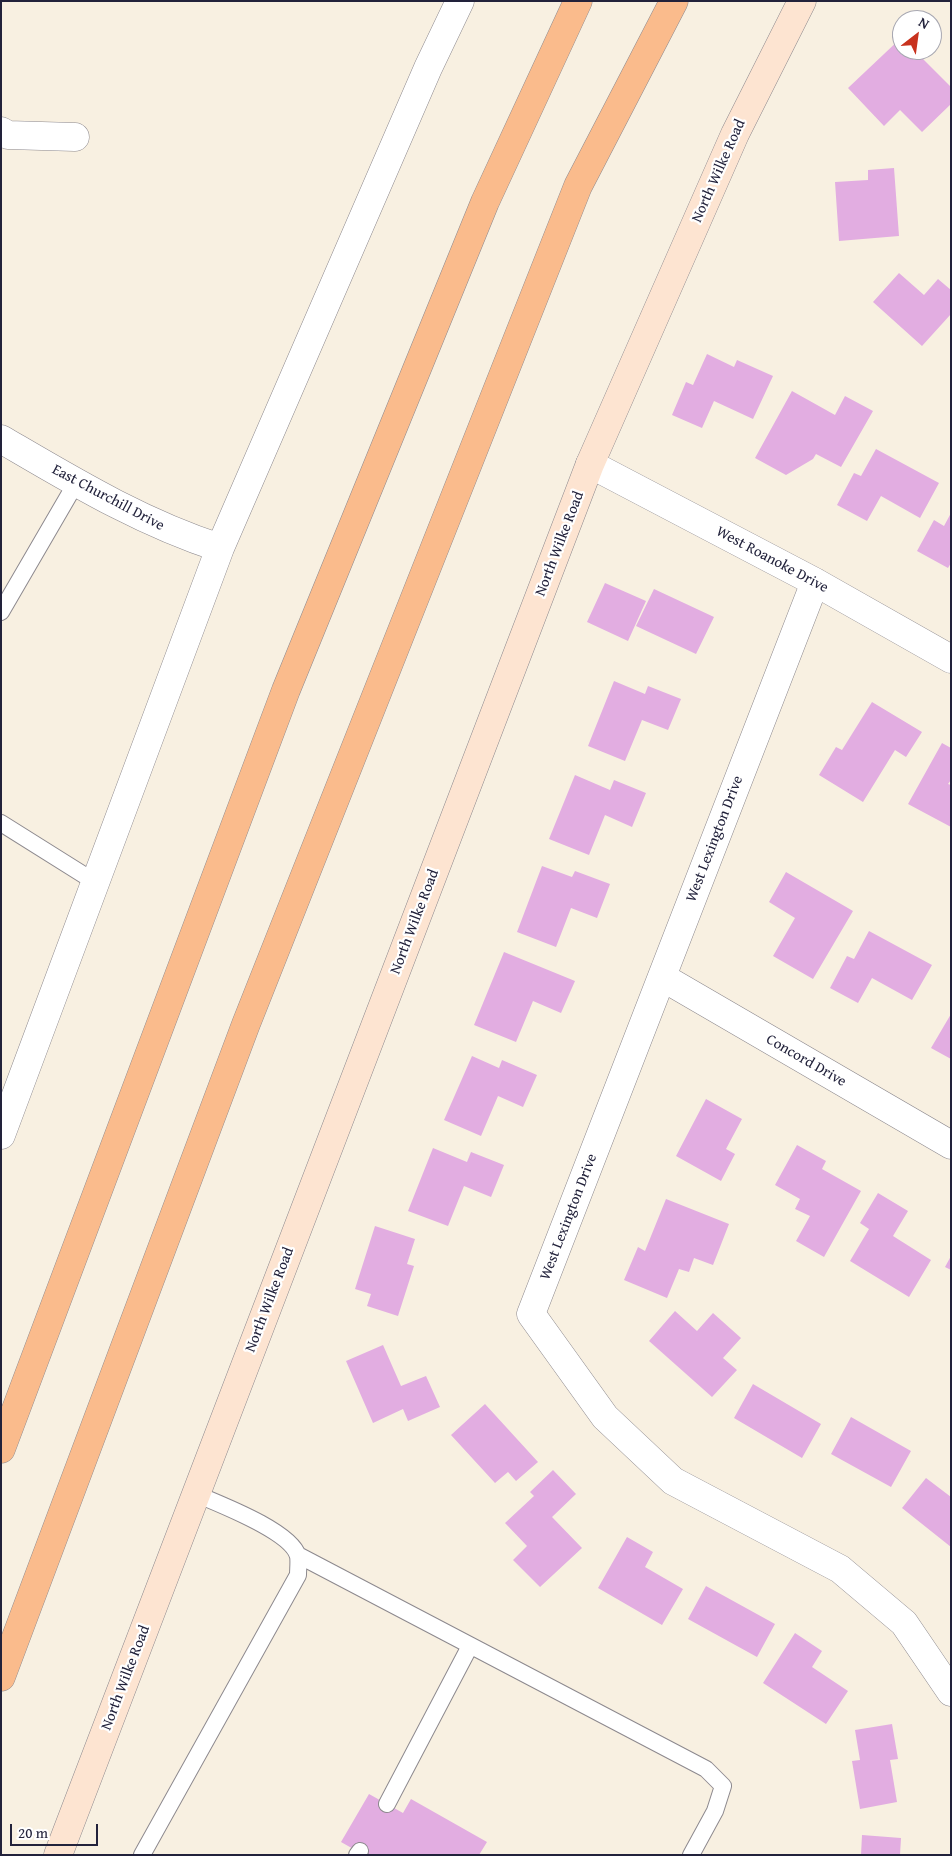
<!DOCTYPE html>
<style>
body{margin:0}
#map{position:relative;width:952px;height:1856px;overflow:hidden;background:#f8f0e1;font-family:"Gentium Book Plus",serif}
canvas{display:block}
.frame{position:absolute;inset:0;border:2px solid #22223b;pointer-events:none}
.north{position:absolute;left:892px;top:10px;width:50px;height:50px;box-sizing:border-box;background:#fff;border:1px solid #a7a7b1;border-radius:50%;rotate:30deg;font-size:14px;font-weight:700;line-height:20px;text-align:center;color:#22223b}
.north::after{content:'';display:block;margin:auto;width:18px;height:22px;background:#c8321e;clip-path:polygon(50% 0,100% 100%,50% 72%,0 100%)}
.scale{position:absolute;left:10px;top:1824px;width:88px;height:22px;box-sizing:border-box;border:2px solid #22223b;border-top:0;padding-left:6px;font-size:15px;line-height:18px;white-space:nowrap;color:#22223b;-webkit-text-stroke:4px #fff;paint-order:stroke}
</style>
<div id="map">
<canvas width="952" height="1856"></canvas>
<div class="frame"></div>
<div class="north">N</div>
<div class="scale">20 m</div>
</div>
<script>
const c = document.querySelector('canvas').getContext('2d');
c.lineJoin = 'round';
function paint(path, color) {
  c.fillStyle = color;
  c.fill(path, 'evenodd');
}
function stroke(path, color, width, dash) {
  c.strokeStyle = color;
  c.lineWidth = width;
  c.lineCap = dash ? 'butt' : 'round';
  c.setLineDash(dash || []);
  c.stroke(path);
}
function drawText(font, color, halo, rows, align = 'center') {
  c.font = font + ' "Gentium Book Plus",serif';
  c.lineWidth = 4.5;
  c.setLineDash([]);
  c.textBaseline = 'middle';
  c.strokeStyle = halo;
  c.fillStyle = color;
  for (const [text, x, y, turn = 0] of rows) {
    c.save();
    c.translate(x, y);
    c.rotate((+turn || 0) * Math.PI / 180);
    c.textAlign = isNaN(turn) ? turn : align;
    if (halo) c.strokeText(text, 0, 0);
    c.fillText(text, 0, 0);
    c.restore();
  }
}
const building = new Path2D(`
 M902,37V50H914L951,87V104L922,132L900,110L884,126L848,88Z
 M894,168L899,236L839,241L835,182L868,180V170Z
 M899,273L924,295L938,279L951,290V314L922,346L873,302Z
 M707,354L734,367L737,360L773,376L753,419L714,401L702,428L672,415L686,382L693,385Z
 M792,391L835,415L845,396L873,411L841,467L816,454L813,459L786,475L755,458Z
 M876,449L939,483L920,518L881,496L867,521L837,505L854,473L861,476Z
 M951,513V563L948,568L917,551L934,520L944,526Z
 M605,583L646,601L628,641L587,622Z
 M654,589L714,617L696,654L636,626Z
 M614,681L645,694L648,686L681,699L668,730L642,720L625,761L588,746Z
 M872,702L922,732L906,757L895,750L863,802L819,775L836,747L842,750Z
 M942,743L951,748V780L948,784L951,785V827L908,804Z
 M575,775L610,790L614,780L646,793L632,827L605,815L589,855L549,839Z
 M542,866L572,877L575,871L610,884L597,918L571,908L556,947L517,932Z
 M786,872L853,911L813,979L773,956L795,918L769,902Z
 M869,931L932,965L912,1000L872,978L858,1003L830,988L847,956L854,959Z
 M504,952L575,981L561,1013L533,1001L516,1042L474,1025Z
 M951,1014V1059L931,1048Z
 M472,1056L499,1068L502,1060L537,1075L523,1107L498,1096L481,1136L444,1120Z
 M706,1099L742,1119L726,1149L735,1154L721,1181L676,1156Z
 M797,1145L826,1161L822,1169L861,1191L824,1257L796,1241L810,1216L795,1209L800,1199L775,1185Z
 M433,1148L467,1162L471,1152L504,1165L491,1197L464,1186L448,1226L408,1211Z
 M878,1193L908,1211L893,1236L931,1260L909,1297L850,1261L869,1229L860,1223Z
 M666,1199L729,1224L713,1265L694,1258L689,1272L679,1269L667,1298L624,1280L638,1247L645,1251Z
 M375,1226L415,1239L407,1264L414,1266L398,1316L367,1306L371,1294L355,1289Z
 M951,1256V1270L945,1267Z
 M675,1311L697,1331L713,1313L741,1338L723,1358L737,1370L712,1397L649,1341Z
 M383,1345L401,1386L426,1376L440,1407L408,1421L403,1409L373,1423L346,1361Z
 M753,1384L821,1424L802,1458L734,1418Z
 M485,1404L538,1462L516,1481L508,1472L495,1483L451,1435Z
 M851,1417L911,1451L891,1487L831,1454Z
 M553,1470L576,1494L552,1517L582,1548L540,1587L513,1560L527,1546L505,1523L534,1496L530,1492Z
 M926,1478L951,1497V1547L902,1508Z
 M627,1537L653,1552L645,1567L683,1589L662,1625L598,1588Z
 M706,1586L775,1624L757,1657L688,1619Z
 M795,1633L822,1651L812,1667L848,1691L826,1724L763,1683Z
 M892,1724L898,1759L890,1760L897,1802L860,1809L852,1761L860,1760L855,1730Z
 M369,1794L403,1813L411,1799L487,1842L479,1855H364L341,1842Z
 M862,1835L901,1838L900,1855H861Z`);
const lane = new Path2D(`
 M1,612L76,483
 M1,823L95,882
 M298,1555L706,1769L723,1786L715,1811L691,1855
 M387,1804L470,1646
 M142,1855L298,1575C298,1569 299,1561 298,1556C291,1531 219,1504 196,1494
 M357,1855L360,1851`);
const street = new Path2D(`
 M1,131L8,135L75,137
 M1,439C73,481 140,522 220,548
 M590,464L815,582L951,659
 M815,582L531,1314L605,1417L673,1481L840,1569L904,1623L951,1692
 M662,977L951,1145
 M1,1135L220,548L428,68L460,1`);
const secondary = new Path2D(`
 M58,1855L590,464L735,134L802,1`);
const highway = new Path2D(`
 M1,1449L286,690L485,202L578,1
 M1,1677L246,1024L578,186L674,1`);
const streetNames = [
 ["North Wilke Road",719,171,-66],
 ["East Churchill Drive",108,498,28],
 ["North Wilke Road",560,544,-69],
 ["West Roanoke Drive",772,560,28],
 ["West Lexington Drive",715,839,-69],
 ["North Wilke Road",415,922,-69],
 ["Concord Drive",806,1061,30],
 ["West Lexington Drive",569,1217,-69],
 ["North Wilke Road",270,1300,-69],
 ["North Wilke Road",126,1678,-69]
];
paint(building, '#e2ade1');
stroke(lane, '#8d898e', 18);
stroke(street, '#8d898e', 29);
stroke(secondary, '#8d898e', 29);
stroke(highway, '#8d898e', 29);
stroke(lane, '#fff', 16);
stroke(street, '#fff', 28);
stroke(secondary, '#fde4d1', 28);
stroke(highway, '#fabb8c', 28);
drawText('15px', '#22223b', '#fff', streetNames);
</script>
